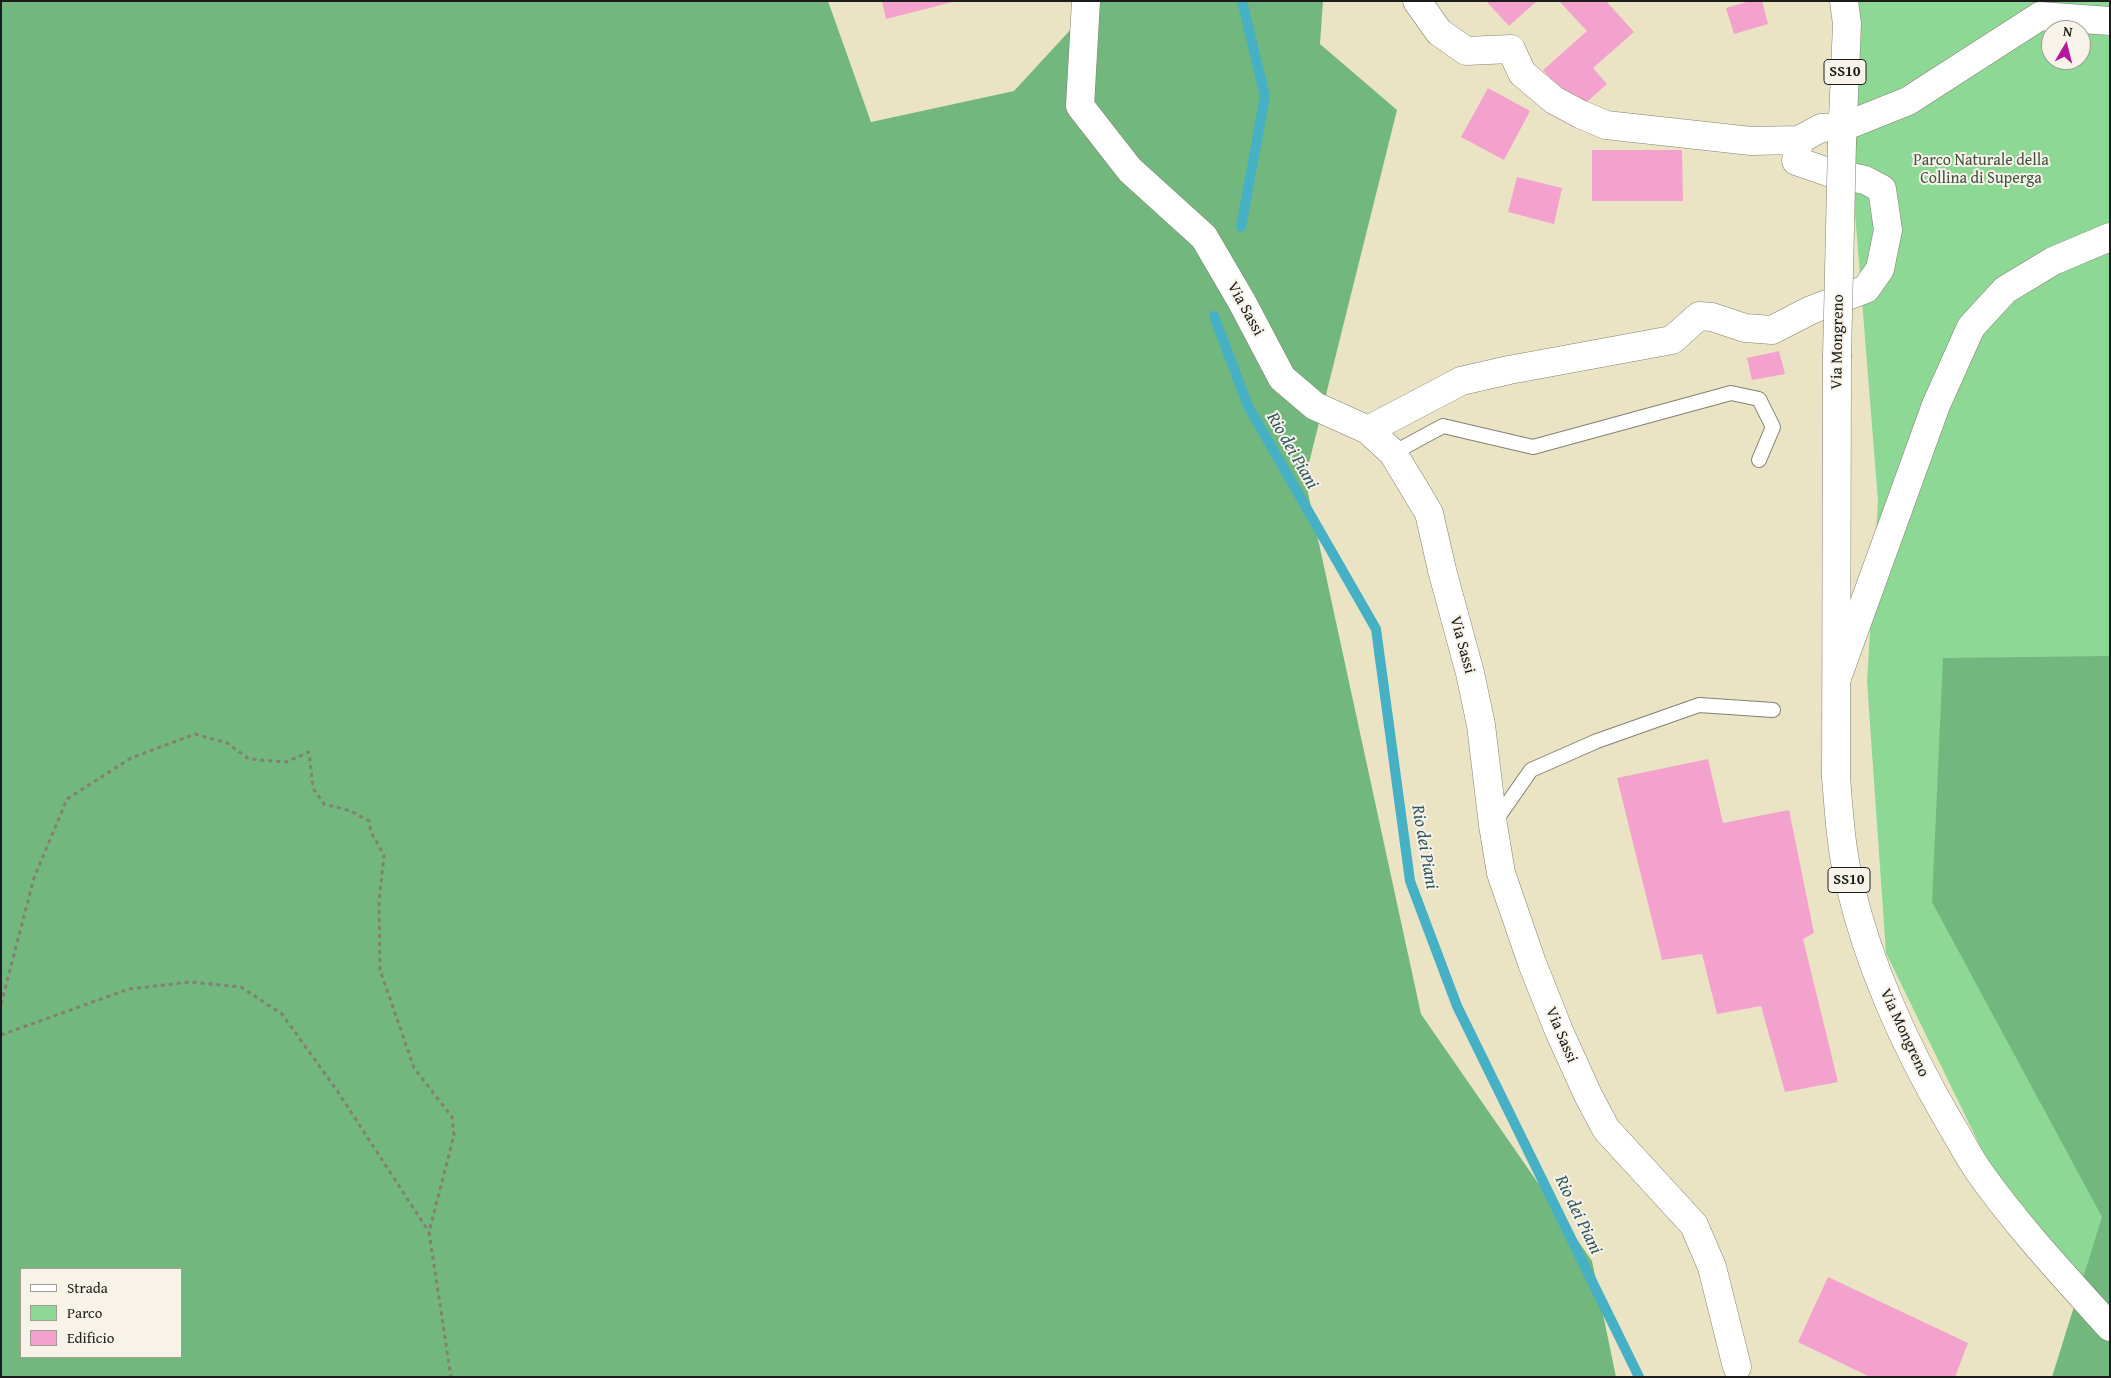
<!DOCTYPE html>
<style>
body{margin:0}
#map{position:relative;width:2111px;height:1378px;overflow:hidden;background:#eae4c5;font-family:"Gentium Book Plus",serif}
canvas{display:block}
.frame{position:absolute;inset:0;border:2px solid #1c1c1c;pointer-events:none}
.legend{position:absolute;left:20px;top:1268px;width:162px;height:90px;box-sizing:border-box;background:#f7f3e8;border:1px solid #9f9d96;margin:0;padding:6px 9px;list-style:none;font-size:15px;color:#1c1c1c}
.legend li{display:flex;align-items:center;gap:10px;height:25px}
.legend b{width:25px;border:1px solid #9f9d96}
.north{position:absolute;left:2041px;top:20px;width:50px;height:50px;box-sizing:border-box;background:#f7f3e8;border:1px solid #9f9d96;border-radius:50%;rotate:8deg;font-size:14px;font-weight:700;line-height:20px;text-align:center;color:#1c1c1c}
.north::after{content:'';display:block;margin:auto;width:18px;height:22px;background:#b5179e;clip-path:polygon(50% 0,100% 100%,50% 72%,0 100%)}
</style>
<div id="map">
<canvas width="2111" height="1378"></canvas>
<div class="frame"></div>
<ul class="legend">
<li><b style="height:6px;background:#fff"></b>Strada</li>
<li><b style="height:14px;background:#8dd894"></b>Parco</li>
<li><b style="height:14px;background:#f3a2cd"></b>Edificio</li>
</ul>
<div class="north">N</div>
</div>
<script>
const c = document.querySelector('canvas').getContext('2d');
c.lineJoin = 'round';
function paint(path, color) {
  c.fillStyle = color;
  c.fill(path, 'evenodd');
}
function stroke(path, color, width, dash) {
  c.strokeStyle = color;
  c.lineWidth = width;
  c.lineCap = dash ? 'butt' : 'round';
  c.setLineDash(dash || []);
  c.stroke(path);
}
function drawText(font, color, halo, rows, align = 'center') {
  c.font = font + ' "Gentium Book Plus",serif';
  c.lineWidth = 4;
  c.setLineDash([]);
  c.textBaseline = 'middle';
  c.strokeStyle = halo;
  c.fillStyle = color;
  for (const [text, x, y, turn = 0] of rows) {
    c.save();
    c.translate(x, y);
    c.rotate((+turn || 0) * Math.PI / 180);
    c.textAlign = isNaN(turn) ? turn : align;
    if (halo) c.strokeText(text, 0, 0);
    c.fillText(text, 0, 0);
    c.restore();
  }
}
const green = new Path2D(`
 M1833,1H2110V1340L2026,1240L1886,953L1867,681L1878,501L1856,225ZM2051,30H2081V60H2051Z`);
const forest = new Path2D(`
 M1,1H828L871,122L1014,91L1097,1H1323L1320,44L1397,110L1305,479L1421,1014L1592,1261L1616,1377H1ZM21,1269H181V1357H21Z
 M2110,656V1377H2052L2102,1217L1932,902L1943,658Z`);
const stream = new Path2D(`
 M1241,227L1265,96L1242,1
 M1214,316L1248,406L1376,629L1410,881L1457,1006L1639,1377`);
const building = new Path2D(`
 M882,1H953V2L886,19Z
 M1486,1H1537L1509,26Z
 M1559,1H1606L1634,32L1593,68L1607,84L1579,109L1543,70L1587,31Z
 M1750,1H1762L1768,24L1734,34L1726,8Z
 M1488,88L1530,111L1504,160L1461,137Z
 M1592,150H1682L1683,201H1592Z
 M1517,177L1562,188L1554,224L1508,212Z
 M1779,351L1785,374L1752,380L1747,358Z
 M1708,759L1723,823L1789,810L1814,933L1803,939L1838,1082L1785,1092L1761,1006L1717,1014L1702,954L1662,960L1617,778Z
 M1828,1277L1968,1343L1955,1377H1870L1798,1342Z`);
const path = new Path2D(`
 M1,1004L34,878L67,799L131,758L195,734L227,743L249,759L286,762L309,752L313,788L324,804L351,811L369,821L371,832L384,855L379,903L380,970L414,1068L452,1117L454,1135L429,1232L451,1377
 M1,1035L129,989L190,982L241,987L282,1014L338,1092L429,1232`);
const lane = new Path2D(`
 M1393,453L1443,426L1533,447L1731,393L1759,399L1773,427L1759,460
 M1494,823L1531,770L1597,741L1699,705L1773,710`);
const street = new Path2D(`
 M1086,1L1080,106L1130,170L1204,237L1242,302L1282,378L1315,406L1368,430L1393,453L1429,513L1442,570L1470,673L1481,725L1493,825L1501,873L1532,963L1559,1031L1588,1095L1606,1129L1694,1225L1712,1267L1737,1367
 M1417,1L1439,32L1466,51L1511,49L1522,73L1554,100L1580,114L1606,125L1751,141L1799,140L1821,128L1843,127L1908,101L2040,16L2110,21
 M1368,430L1461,381L1509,370L1672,340L1699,316L1712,317L1745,328L1772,330L1811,310L1866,289L1880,269L1888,230L1882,189L1865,180L1831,173L1796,161L1799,140
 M1837,678L1936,405L1971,327L2005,290L2053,261L2110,237`);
const primary = new Path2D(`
 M1842,142L1847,24L1844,1
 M1837,357L1836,777C1839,813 1841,850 1850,885C1870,970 1907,1050 1951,1125C1961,1141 1969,1158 1980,1173C2019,1228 2065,1277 2110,1327`);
const primaryBridge = new Path2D(`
 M1837,357L1842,142`);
const shields = [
 [1845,72,42],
 [1849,880,42]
];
const shieldNames = [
 ["SS10",1845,72],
 ["SS10",1849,880]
];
const parkNames = [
 ["Parco Naturale della",1981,161],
 ["Collina di Superga",1981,179]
];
const streetNames = [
 ["Via Sassi",1245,309,61],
 ["Via Mongreno",1838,342,-89],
 ["Via Sassi",1462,645,75],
 ["Via Mongreno",1904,1033,65],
 ["Via Sassi",1561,1035,67]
];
const waterNames = [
 ["Rio dei Piani",1292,451,60],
 ["Rio dei Piani",1424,847,80],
 ["Rio dei Piani",1578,1215,64]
];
paint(green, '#8dd894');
paint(forest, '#72b87e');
stroke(stream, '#46b0c5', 10);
paint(building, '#f3a2cd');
stroke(lane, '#838070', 16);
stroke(street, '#838070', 29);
stroke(primary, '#838070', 29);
stroke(path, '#838070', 3, [4, 4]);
stroke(lane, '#fff', 14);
stroke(street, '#fff', 28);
stroke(primary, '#fff', 28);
stroke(primaryBridge, '#838070', 29, []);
stroke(primaryBridge, '#fff', 28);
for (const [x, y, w] of shields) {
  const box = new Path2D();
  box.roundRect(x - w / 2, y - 12.5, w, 25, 4);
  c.fillStyle = '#f7f3e8';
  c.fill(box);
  stroke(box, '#1c1c1c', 1);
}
drawText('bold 15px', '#1c1c1c', null, shieldNames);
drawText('16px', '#3e5440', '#f7f3e8', parkNames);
drawText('16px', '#1c1c1c', '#f7f3e8', streetNames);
drawText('italic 18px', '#2d5760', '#f7f3e8', waterNames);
</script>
